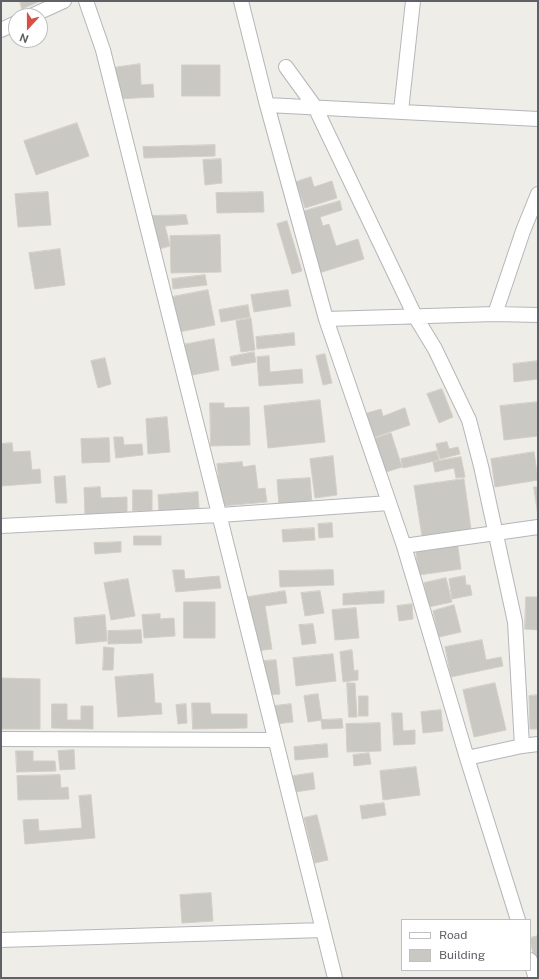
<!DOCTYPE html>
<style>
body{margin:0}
#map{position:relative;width:539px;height:979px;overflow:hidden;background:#eeede7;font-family:"Public Sans",sans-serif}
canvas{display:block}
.frame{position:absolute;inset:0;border:2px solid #5e6165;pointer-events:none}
.legend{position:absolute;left:401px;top:919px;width:130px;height:52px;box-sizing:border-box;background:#fff;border:1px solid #bfc0c1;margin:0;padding:5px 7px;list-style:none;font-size:12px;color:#5e6165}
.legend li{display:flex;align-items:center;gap:8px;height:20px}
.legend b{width:20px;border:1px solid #bfc0c1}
.north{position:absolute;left:8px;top:8px;width:40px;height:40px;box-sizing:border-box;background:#fff;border:1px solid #bfc0c1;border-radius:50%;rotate:201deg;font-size:11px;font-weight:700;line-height:16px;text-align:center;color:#5e6165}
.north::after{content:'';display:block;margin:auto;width:14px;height:18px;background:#d44f47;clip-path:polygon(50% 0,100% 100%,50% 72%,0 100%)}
</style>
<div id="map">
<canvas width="539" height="979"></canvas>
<div class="frame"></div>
<ul class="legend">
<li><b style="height:5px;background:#fff"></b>Road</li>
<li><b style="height:11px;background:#cac8c3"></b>Building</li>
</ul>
<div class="north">N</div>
</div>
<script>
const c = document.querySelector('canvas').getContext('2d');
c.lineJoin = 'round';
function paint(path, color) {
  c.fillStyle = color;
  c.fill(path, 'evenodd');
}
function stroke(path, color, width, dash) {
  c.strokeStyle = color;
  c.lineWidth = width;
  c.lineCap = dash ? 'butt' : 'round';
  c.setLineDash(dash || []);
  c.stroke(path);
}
const building = new Path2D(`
 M20,1H40L22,9Z
 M140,64L141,85L153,84L154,97L118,99L112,68Z
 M182,65H220V96H182Z
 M77,123L89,156L36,175L24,141Z
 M215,145V156L144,158L143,147Z
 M221,159L222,183L205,185L203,160Z
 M311,177L314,187L332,181L337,198L305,208L296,182Z
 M48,192L51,225L18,227L15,194Z
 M263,192L264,212L217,213L216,193Z
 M340,201L342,210L320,217L323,226L329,224L336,246L358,239L364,259L319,273L301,212Z
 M186,215L188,224L165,226L170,246L159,249L149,216Z
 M287,221L302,271L292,274L277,224Z
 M220,235L221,272L171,273L170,236Z
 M60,249L65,285L35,289L29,253Z
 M205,275L207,285L173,289L172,279Z
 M208,290L215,325L179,332L172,297Z
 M288,290L291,306L254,312L251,295Z
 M248,305L250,317L221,322L219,310Z
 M251,318L255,350L241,352L236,321Z
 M294,333L295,345L257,349L256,337Z
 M214,339L219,370L187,376L182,345Z
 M254,352L256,362L232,366L230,357Z
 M325,354L332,383L323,385L316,356Z
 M269,356L270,372L302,369L303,383L259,386L257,357Z
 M105,358L111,384L98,388L91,361Z
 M538,361V379L514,382L513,364Z
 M442,389L453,417L439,423L427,394Z
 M320,400L325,442L268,448L264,406Z
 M538,402V436L504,440L500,406Z
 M210,403H224V408L249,407L250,445L211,446Z
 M405,408L410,425L372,438L364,414L381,409L383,416Z
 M167,417L170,452L148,454L146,419Z
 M391,433L402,467L383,473L373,439Z
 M114,437H123L124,445L142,444L143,455L116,458Z
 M109,438L110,462L82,463L81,439Z
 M447,442L449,449L458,447L460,454L440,459L436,444Z
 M12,443L13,452L30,451L32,470L40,469L41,483L1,486V444Z
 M437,451L439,460L403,468L401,459Z
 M534,452L538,480L495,487L491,459Z
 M333,456L337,495L315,498L310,459Z
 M461,457L465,477L456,478L454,468L435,472L433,462Z
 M242,462L243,467L255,465L258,489L265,488L267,502L222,506L217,464Z
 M65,476L67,503H56L54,477Z
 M310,478L312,504L279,506L277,480Z
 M464,479L471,529L422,536L414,486Z
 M100,487L101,498L127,497V513L85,515L84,488Z
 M534,487H538V515Z
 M133,490H152V511H133Z
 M198,492L199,508L159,511L158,495Z
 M332,523L333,537L319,538L318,524Z
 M314,528L315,540L283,542L282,530Z
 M134,536H161V545H134Z
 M457,540L461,569L419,575L415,545Z
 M121,542V552L95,554L94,543Z
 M173,570H184L185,579L219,576L221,588L176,592Z
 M333,570L334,585L280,587L279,571Z
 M465,576L466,585H470L472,595L452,599L449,579Z
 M446,578L452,602L429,607L424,583Z
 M128,579L135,616L111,620L104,583Z
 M285,591L287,603L265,606L272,649L256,651L248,597Z
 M320,591L324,613L305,616L301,593Z
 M384,591V603L343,605V594Z
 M526,597H538V630L525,629Z
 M184,602H215V638H184Z
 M412,604L413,619L399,621L397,606Z
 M454,605L461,632L439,637L433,611Z
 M356,608L359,638L335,640L332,610Z
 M160,614V619L174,618L175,636L144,638L142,615Z
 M105,615L107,641L76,644L74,618Z
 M313,624L316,643L302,645L299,625Z
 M141,630L142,643L108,644V631Z
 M482,640L486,660L501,657L503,666L451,677L445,647Z
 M104,647L114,648L113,670H103Z
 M352,650L354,671L358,670V680L343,682L340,652Z
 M333,654L336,681L296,686L293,658Z
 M276,660L280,694L268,695L264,661Z
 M153,674L155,703H161L162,714L118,717L115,677Z
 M1,678L40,679V729H1Z
 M347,683H355L357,717H349Z
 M495,683L506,730L474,737L463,690Z
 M318,694L322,720L308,722L304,696Z
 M538,695V729H530L529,696Z
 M359,696H368V716H359Z
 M192,703H210L211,714H247V728L193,729Z
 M52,704H67V720H81V706H93V729L52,728Z
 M186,704L187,723L178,724L176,705Z
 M291,704L293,722L276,724L274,706Z
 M441,710L443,731L423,733L421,712Z
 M392,713H402L403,731L415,730V744L394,745Z
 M342,719L343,728L322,729L321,720Z
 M380,723L381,751L347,752L346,724Z
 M327,744L328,757L295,760L294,747Z
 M74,750L75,769L60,770L58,751Z
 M16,751H33V761H55L56,771L17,772Z
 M369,753L371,764L354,766L353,755Z
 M416,767L420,795L383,800L380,771Z
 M313,773L315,789L295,792L293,776Z
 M60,775L61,788L68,787L69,799L18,800L17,776Z
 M91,795L95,838L25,844L23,820L38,819L39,831L82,828L79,796Z
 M384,803L386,815L362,819L360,806Z
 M317,815L328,860L315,863L304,818Z
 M211,893L213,921L182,923L180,895Z
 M538,936V974L530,940V938Z`);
const minor = new Path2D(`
 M86,1L103,50L335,978
 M241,1L267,105L326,319L404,546L467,758L518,920
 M31,16L64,1
 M1,30L16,23
 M286,67L315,107L415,316L435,349L469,420L481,466L515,622L522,746
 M267,105L538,119
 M401,111L413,1
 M495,314L523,231L538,194
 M326,319L495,314L538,315
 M1,526L220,515L389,503
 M404,546L538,527
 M1,739L275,740
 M467,758L522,746L538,744
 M1,940L323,930
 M530,960L536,978`);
paint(building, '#cac8c3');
stroke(building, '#d3cec6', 1);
stroke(minor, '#b4b6ba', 16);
stroke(minor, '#fff', 14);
</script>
